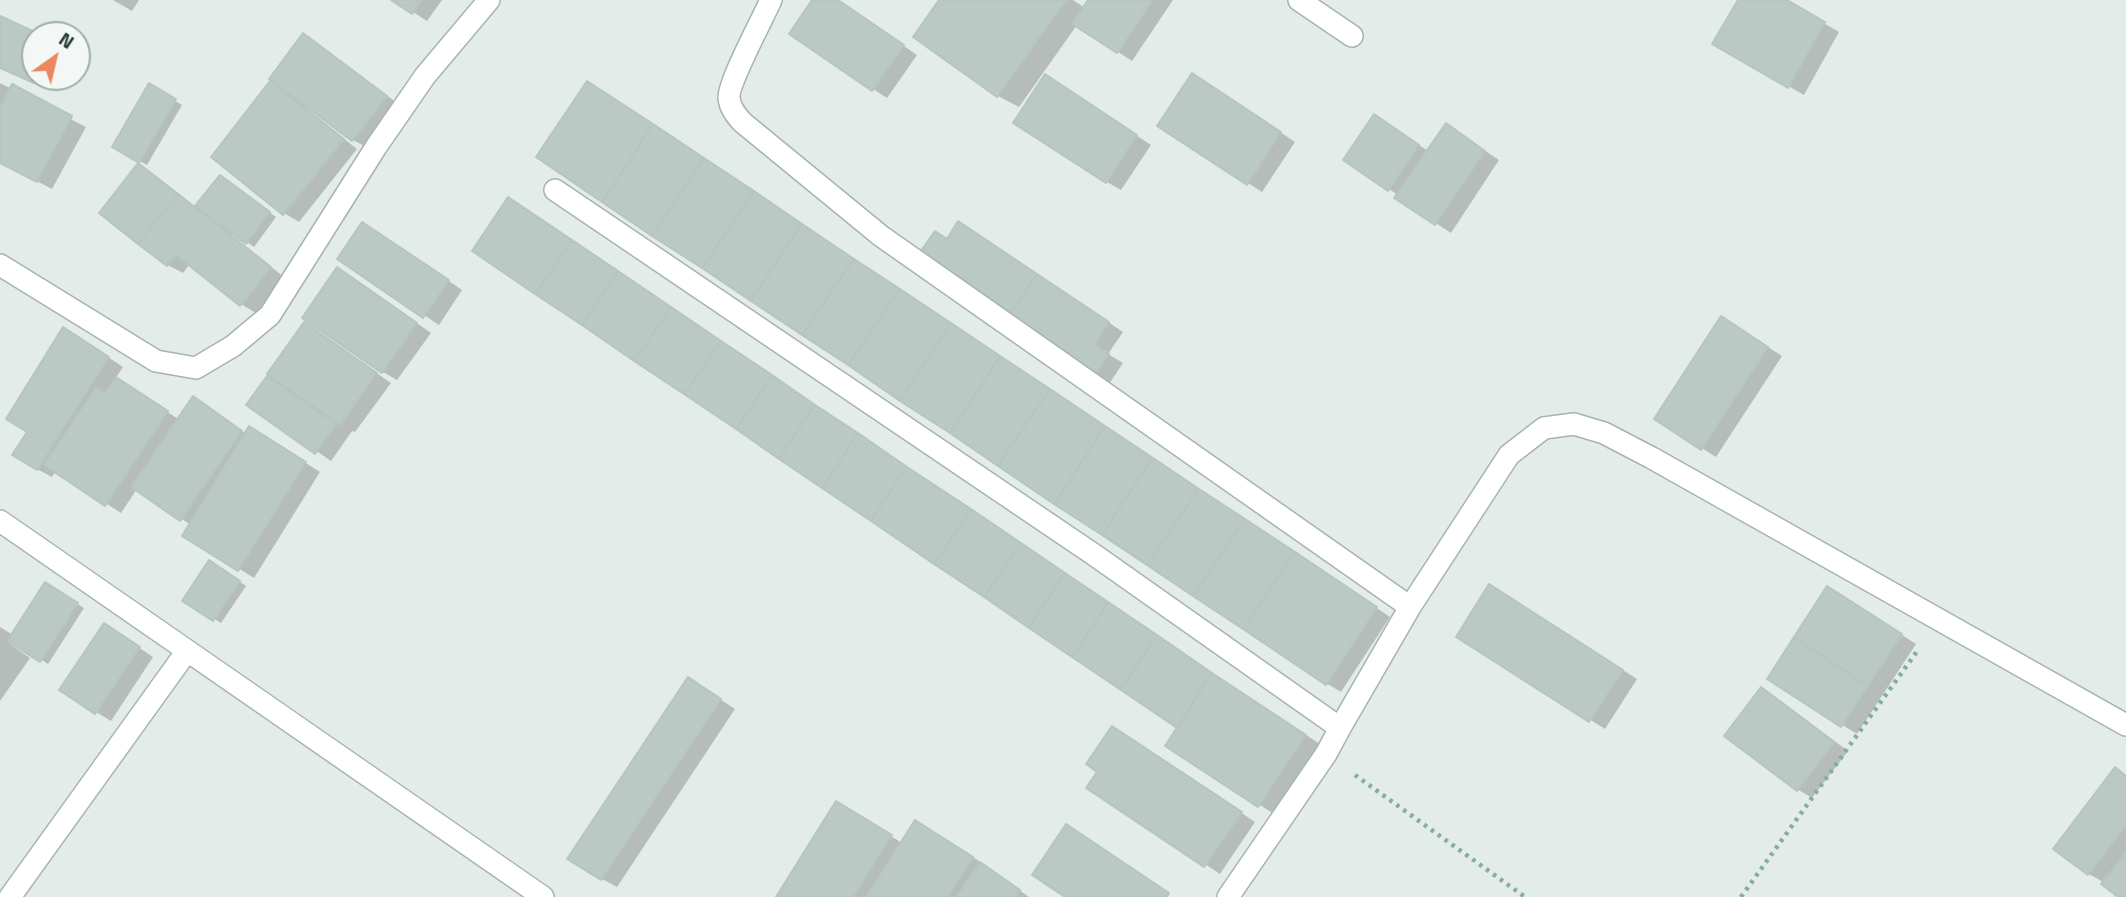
<!DOCTYPE html>
<style>
body{margin:0}
#map{position:relative;width:2126px;height:897px;overflow:hidden;background:#e3ece8;font-family:"Titillium Web",sans-serif}
canvas{display:block}
.north{position:absolute;left:21px;top:21px;width:70px;height:70px;box-sizing:border-box;background:#f3f8f6;border:2px solid #a0ada9;border-radius:50%;rotate:34deg;font-size:19px;font-weight:700;line-height:28px;text-align:center;color:#233c36}
.north::after{content:'';display:block;margin:auto;width:24px;height:32px;background:#eb8661;clip-path:polygon(50% 0,100% 100%,50% 72%,0 100%)}
</style>
<div id="map">
<canvas width="2126" height="897"></canvas>
<div class="north">N</div>
</div>
<script>
const c = document.querySelector('canvas').getContext('2d');
c.lineJoin = 'round';
function paint(path, color) {
  c.fillStyle = color;
  c.fill(path, 'evenodd');
}
function stroke(path, color, width, dash) {
  c.strokeStyle = color;
  c.lineWidth = width;
  c.lineCap = dash ? 'butt' : 'round';
  c.setLineDash(dash || []);
  c.stroke(path);
}
const shadow = new Path2D(`
 M113,0H139L132,11Z
 M394,0H442L427,21Z
 M814,0H837L917,55L887,98L873,89Z
 M941,0H1073L1085,8L1090,0H1173L1132,61L1077,25L1019,107L998,96L915,37Z
 M1740,0H1784L1839,32L1804,95L1715,44Z
 M0,18L36,35L35,77H55L49,90L0,68Z
 M303,36L318,44L401,106L368,148L353,140L302,101L300,104L357,149L299,222L284,213L270,84L288,94Z
 M0,83L86,127L52,189L0,162Z
 M1207,83L1295,142L1262,192L1248,183Z
 M1060,85L1151,145L1121,190L1107,182Z
 M150,86L182,105L147,165L114,146Z
 M603,92L1390,617L1341,692L1326,683Z
 M1389,125L1428,151L1446,125L1499,160L1451,233L1397,198L1398,195L1389,189Z
 M139,166L153,174L196,208L220,177L276,217L254,247L234,233L232,236L284,277L256,313L241,304L190,264L183,273L168,265Z
 M974,232L1123,332L1108,354L1123,363L1109,384L1095,375L948,240Z
 M378,233L462,290L439,325L340,259Z
 M352,278L431,333L397,380L383,372Z
 M1737,327L1782,356L1716,457L1702,448Z
 M319,333L391,383L355,432L352,431L331,461L248,404L284,388Z
 M79,338L123,367L115,379L180,420L208,407L246,434L264,437L320,472L254,578L185,535L191,525L137,489L121,513L56,471L52,477L37,469L29,431Z
 M217,566L246,586L221,623L185,600Z
 M46,584L84,608L48,664L10,640V644L30,658L0,701V627L13,635Z
 M1504,595L1637,679L1605,729L1458,637Z
 M1843,597L1916,644L1857,734L1769,679Z
 M119,634L153,657L111,721L96,712Z
 M1227,684L1320,744L1274,814L1167,745Z
 M703,688L735,709L617,887L602,879Z
 M1762,689L1777,698L1848,751L1812,798L1797,789Z
 M1127,736L1255,822L1220,874L1089,787Z
 M2115,770L2126,776V897H2121L2105,883L2089,874L2056,849Z
 M852,812L902,843L937,834L993,870L992,871L1029,897H778Z`);
const building = new Path2D(`
 M391,0H422L412,14Z
 M812,0H838L904,45L872,91L789,34Z
 M939,0H1066L997,97L913,37Z
 M1088,0H1153L1117,53L1072,24Z
 M1738,0H1787L1825,22L1788,88L1712,44Z
 M0,16L41,35H35V77H37L34,83L0,68Z
 M303,33L387,96L352,141L269,79Z
 M1192,73L1281,132L1247,185L1157,126Z
 M1045,74L1137,135L1106,183L1013,123Z
 M270,81L344,139L283,215L211,157Z
 M587,81L653,124L602,202L536,157Z
 M149,83L176,99L139,163L112,147Z
 M12,84L72,116L37,182L0,163V107Z
 M1374,114L1419,145L1388,191L1343,160Z
 M1446,123L1485,151L1435,225L1394,198Z
 M653,124L704,158L652,236L602,202Z
 M704,158L754,191L702,268L652,236Z
 M138,163L178,194L138,244L99,213Z
 M220,175L270,212L246,244L195,206Z
 M754,191L802,224L751,301L702,268Z
 M178,194L271,267L240,306L176,255L167,266L138,244Z
 M508,197L572,240L535,294L472,251Z
 M958,221L1037,274L1007,319L916,258L935,231L947,239Z
 M362,222L449,280L423,318L337,259Z
 M802,224L854,259L802,335L751,301Z
 M572,240L618,271L582,325L535,294Z
 M854,259L900,289L848,365L802,335Z
 M337,267L417,323L382,373L302,318Z
 M618,271L671,307L634,361L582,325Z
 M1037,274L1109,322L1095,344L1109,354L1094,377L1007,319Z
 M900,289L951,323L900,401L848,365Z
 M671,307L721,341L684,394L634,361Z
 M1721,316L1768,347L1701,450L1654,419Z
 M304,322L377,373L340,425L267,374Z
 M951,323L1000,356L950,433L900,401Z
 M63,327L109,357L37,470L12,455L27,432L6,419Z
 M721,341L772,375L736,429L684,394Z
 M1000,356L1050,389L998,466L950,433Z
 M772,375L815,405L779,459L736,429Z
 M267,376L336,424L315,454L246,405Z
 M116,377L168,411L105,506L44,465L96,387L105,393Z
 M1050,389L1105,426L1054,504L998,466Z
 M193,396L242,431L180,521L131,487Z
 M815,405L858,433L822,488L779,459Z
 M249,426L306,462L238,571L182,536Z
 M1105,426L1153,458L1102,535L1054,504Z
 M858,433L907,467L871,521L822,488Z
 M1153,458L1199,489L1147,565L1102,535Z
 M907,467L971,509L934,564L871,521Z
 M1199,489L1245,519L1193,596L1147,565Z
 M971,509L1021,543L984,597L934,564Z
 M1245,519L1295,552L1243,629L1193,596Z
 M1021,543L1065,573L1029,628L984,597Z
 M1295,552L1377,607L1326,685L1243,629Z
 M209,560L240,581L213,621L182,601Z
 M1065,573L1108,602L1072,657L1029,628Z
 M45,582L78,603L40,662L7,641Z
 M1489,584L1623,670L1589,722L1456,637Z
 M1827,586L1902,634L1868,686L1794,637Z
 M1108,602L1157,635L1121,690L1072,657Z
 M104,623L140,647L95,714L59,690Z
 M1157,635L1212,673L1177,728L1121,690Z
 M1794,637L1868,686L1841,727L1767,679Z
 M1212,673L1306,735L1258,807L1165,746Z
 M688,677L721,699L601,880L567,859Z
 M1761,687L1834,742L1797,791L1724,736Z
 M1112,726L1242,812L1204,867L1086,788L1097,772L1086,764Z
 M2115,767L2126,776V825L2088,875L2053,849Z
 M836,801L892,835L853,897H776Z
 M915,820L973,857L948,897H866Z
 M1066,824L1169,893L1167,897H1065L1032,875Z
 M2126,853V897H2118L2101,884Z
 M980,862L1020,890L1016,897H956Z`);
const path = new Path2D(`
 M1355,775L1525,897
 M1741,897L1918,650`);
const minor = new Path2D(`
 M771,0C763,18 728,83 729,98C730,108 736,115 742,122L881,236L1410,607
 M1299,0L1352,36
 M555,190L1093,554L1340,728L1326,754L1228,897
 M0,265L156,361L196,368L233,346L270,315L376,147L425,76L489,0
 M1340,728L1410,607L1509,455L1544,428L1574,424L1604,433L1652,458L2126,725
 M10,897L187,651`);
const tertiary = new Path2D(`
 M0,521L543,897`);
paint(shadow, '#0003');
paint(building, '#bbc9c4');
stroke(building, '#b5c5bf', 2);
stroke(minor, '#a6b4af', 24);
stroke(tertiary, '#a6b4af', 24);
stroke(path, '#84aea2', 4.5, [3.5, 5]);
stroke(minor, '#fff', 21);
stroke(tertiary, '#fff', 21);
</script>
